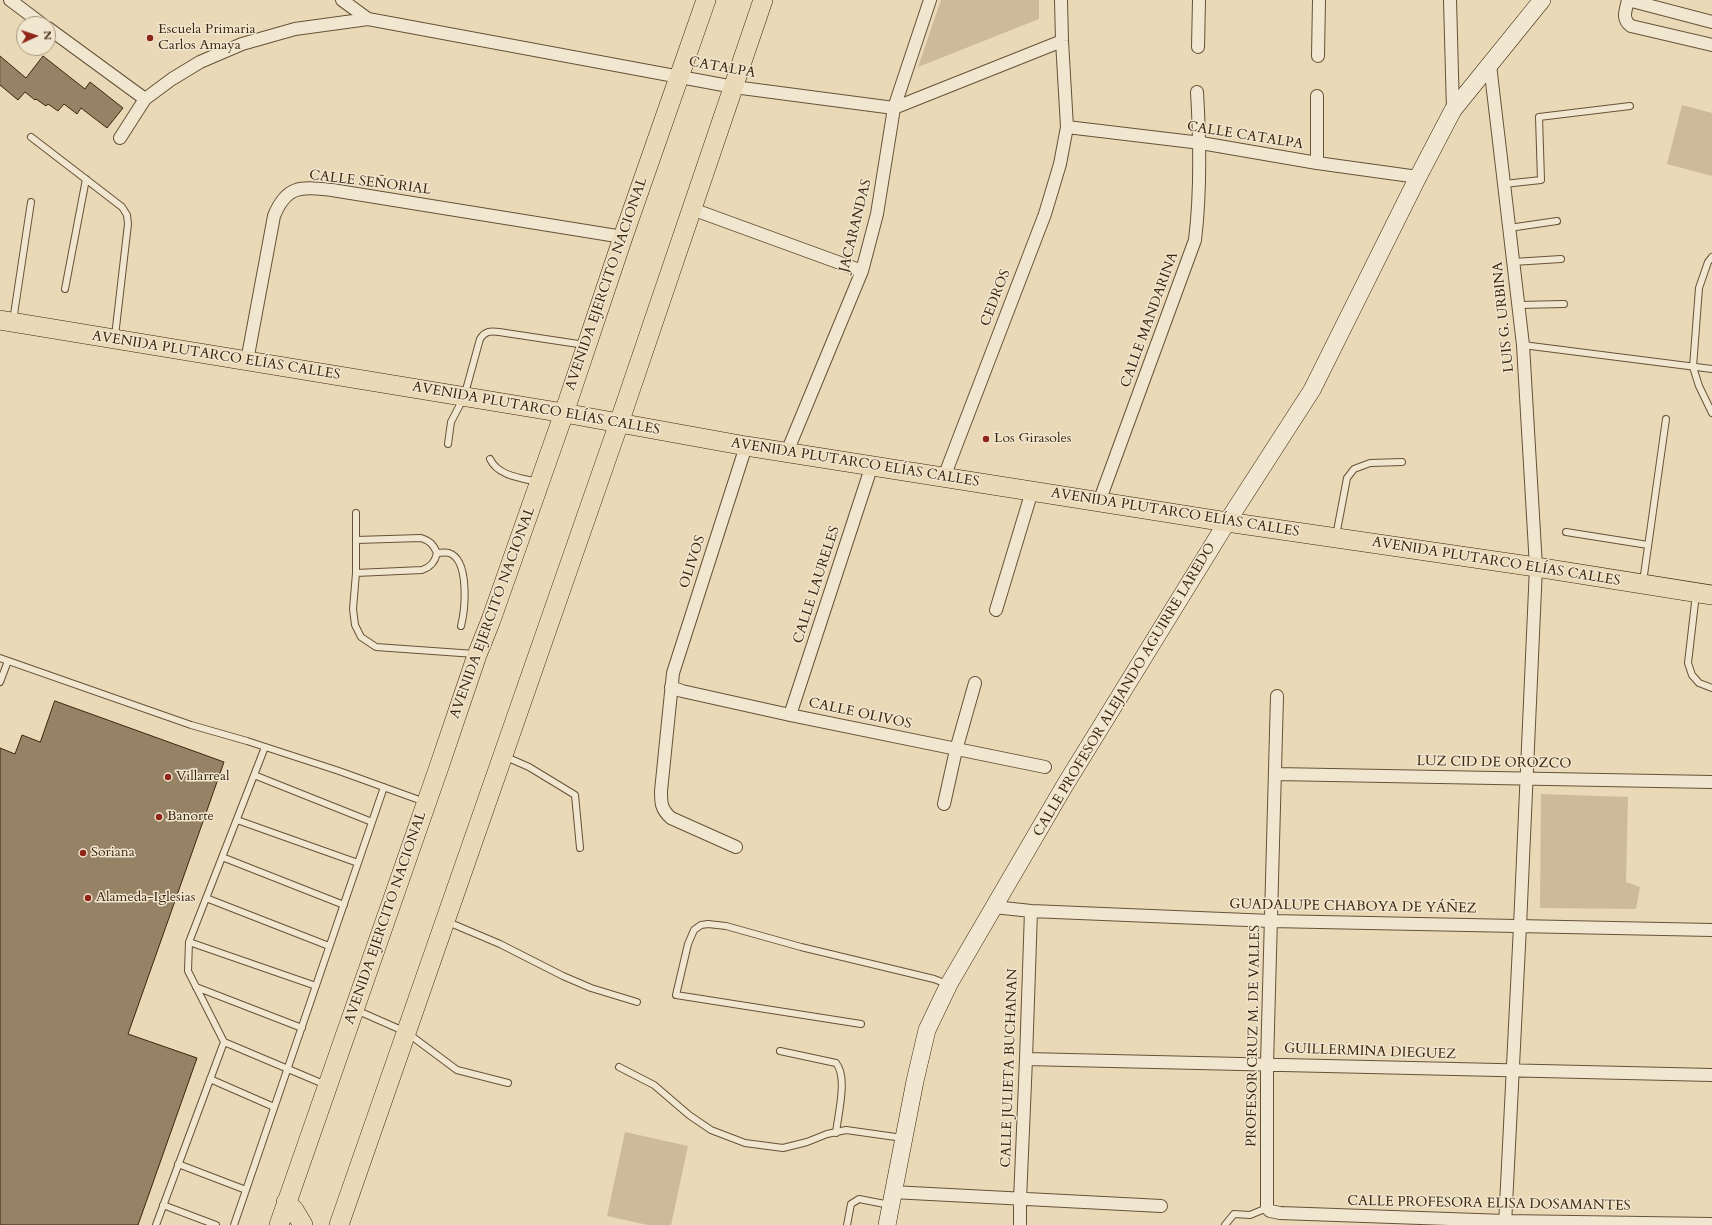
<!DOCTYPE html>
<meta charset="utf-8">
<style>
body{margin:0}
#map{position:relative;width:1712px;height:1225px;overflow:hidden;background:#ead9b6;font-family:Cardo,serif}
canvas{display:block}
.north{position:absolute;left:16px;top:16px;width:40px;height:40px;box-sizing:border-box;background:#f1e6d0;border:1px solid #a89982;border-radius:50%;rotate:87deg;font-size:11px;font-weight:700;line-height:16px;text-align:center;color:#3a250e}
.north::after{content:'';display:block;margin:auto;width:14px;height:18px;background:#8f2418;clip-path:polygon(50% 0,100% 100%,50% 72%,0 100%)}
</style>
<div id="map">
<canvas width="1712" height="1225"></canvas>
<div class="north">N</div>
</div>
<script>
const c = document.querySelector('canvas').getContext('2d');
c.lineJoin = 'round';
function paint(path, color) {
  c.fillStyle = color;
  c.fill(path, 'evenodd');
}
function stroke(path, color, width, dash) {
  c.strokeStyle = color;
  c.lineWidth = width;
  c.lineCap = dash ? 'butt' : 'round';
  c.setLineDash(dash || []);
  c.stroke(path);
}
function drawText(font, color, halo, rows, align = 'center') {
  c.font = font + ' Cardo,serif';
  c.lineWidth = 3;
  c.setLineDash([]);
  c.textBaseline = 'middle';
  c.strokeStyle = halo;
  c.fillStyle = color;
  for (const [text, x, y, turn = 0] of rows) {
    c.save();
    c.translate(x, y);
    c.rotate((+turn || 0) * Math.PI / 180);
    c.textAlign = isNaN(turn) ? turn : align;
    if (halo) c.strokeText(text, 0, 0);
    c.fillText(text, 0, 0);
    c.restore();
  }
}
const green = new Path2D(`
 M941,0H1039V19L918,67Z
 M1682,105L1712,113V176L1667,164Z
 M1541,794L1628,797L1626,882L1640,887L1636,909L1540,908Z
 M625,1132L688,1146L671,1225H648L607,1216Z`);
const building = new Path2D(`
 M0,56L26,78L43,56L85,89L90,82L123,108L107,128L81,108L77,114L64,104L58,111L48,104L46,106L36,99L35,100L25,92L18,100L0,85Z
 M55,701L224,762L128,1034L197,1058L138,1225H0V748L15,754L22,735L40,742Z`);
const lane = new Path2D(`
 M31,137L122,207L127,215L128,224L115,336
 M1504,184L1541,180L1539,117L1630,106
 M1509,228L1557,221
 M1712,257L1708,262L1699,288L1693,367L1699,386L1712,413
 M1513,262L1561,259
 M65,289L86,179
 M1518,305L1564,304
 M13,321L31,202
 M1523,345L1712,369
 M448,444L451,422L464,397L480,339C485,331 490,331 499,332L585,345
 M490,459C498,476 521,478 538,482
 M356,513V573L353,609L355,625L361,637L376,647L475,654
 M1566,532L1648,545
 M1336,536L1347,478L1354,469L1370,463L1402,462
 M437,553C440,553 446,552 449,553C470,560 465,610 461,626
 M356,573L422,570C431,567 435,562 437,553C433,544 430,541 421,538L356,540
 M1643,582L1666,419
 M1696,594L1688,663L1692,675L1699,683L1712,688
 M0,658L191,725L247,741L339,771L425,802
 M0,682L8,661
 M506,757L529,767L575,795L580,848
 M254,775L372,822
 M237,820L358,863
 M222,857L344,905
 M206,898L329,946
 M448,922L500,944L563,976L591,988L637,1002
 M189,942L316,986
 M196,987L302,1028
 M356,1010L406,1032L457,1070L508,1083
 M861,1024L676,995L688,944L694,930L701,925L708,924L726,926L801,947L934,979L947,984
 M224,1042L326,1085
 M780,1051L836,1063C848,1077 838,1114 836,1133
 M619,1067L654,1085L689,1115L711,1130L745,1143L783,1148L807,1142L827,1134L846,1130L903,1138
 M210,1079L274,1107
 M178,1164L246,1190
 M163,1205L216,1225
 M156,1225L224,1042L188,971L189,942L265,747
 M234,1225L384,787
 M847,1225L851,1204L859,1199L890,1205
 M1225,1225L1234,1214L1250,1215L1267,1208`);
const street = new Path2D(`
 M10,0L42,24
 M342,0L368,19
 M1450,0L1453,110
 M1628,0C1626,10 1621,19 1631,26L1712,45
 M1628,0L1712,22
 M48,28L145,99
 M1198,47L1199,0
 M1318,56L1319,0
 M1490,65L1523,345L1536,567L1520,926L1505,1225
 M1067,127L1201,143L1317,163L1418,177
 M120,138L145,99L172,79L200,62L242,44L295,29L368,19L734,87L894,108L1062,41
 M1317,163V96
 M692,209L862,271
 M247,361L274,216C287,184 302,187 332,190L623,237
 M787,452L862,271L877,214L894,108L930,0
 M944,477L1045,214L1060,164L1067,127L1062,41L1061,0
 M1099,502L1195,240C1201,191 1200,142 1197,92
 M996,610L1032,491
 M671,687L682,691L790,715L1045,767
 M1277,696L1267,1064V1208L1270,1211L1280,1213L1505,1221L1712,1224
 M790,715L872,465
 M1276,774L1712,782
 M944,804L956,750L975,683
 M736,847L671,818C661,809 661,803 661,791L673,673L746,446
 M994,907L1031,911L1271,921L1712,930
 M1026,1059L1712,1075
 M892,1192L1161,1206
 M1020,1225V1200L1026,1059L1031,911`);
const secondary = new Path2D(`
 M887,1225L915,1081L927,1030L949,984L1065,785L1227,522L1312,390L1418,177L1453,110L1542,0`);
const primary = new Path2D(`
 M0,320L564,413L746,446L1227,522L1536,567L1712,595
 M286,1202L294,1210L303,1225
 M279,1225L440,764L477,655L491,620L564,413L623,237L706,0
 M339,1225L619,423L763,0`);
const markers = [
 [150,38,4,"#8f2418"],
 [986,439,4,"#8f2418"],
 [168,777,4,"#8f2418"],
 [159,817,4,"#8f2418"],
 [83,853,4,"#8f2418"],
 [88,898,4,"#8f2418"]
];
const poiNames = [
 ["Escuela Primaria",158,30],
 ["Carlos Amaya",158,46],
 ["Los Girasoles",994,439],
 ["Villarreal",176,777],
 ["Banorte",167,817],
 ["Soriana",91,853],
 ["Alameda-Iglesias",96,898]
];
const streetNames = [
 ["CATALPA",722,68,10],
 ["CALLE CATALPA",1245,136,9],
 ["CALLE SEÑORIAL",370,183,7],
 ["JACARANDAS",856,226,-76],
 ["AVENIDA EJERCITO NACIONAL",607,284,-71],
 ["CEDROS",996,298,-69],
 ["LUIS G. URBINA",1504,317,-96],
 ["CALLE MANDARINA",1150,320,-70],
 ["AVENIDA PLUTARCO ELÍAS CALLES",216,356,9],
 ["AVENIDA PLUTARCO ELÍAS CALLES",536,409,10],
 ["AVENIDA PLUTARCO ELÍAS CALLES",855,463,9],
 ["AVENIDA PLUTARCO ELÍAS CALLES",1175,513,9],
 ["OLIVOS",693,562,-72],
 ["AVENIDA PLUTARCO ELÍAS CALLES",1496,562,9],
 ["CALLE LAURELES",817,585,-72],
 ["AVENIDA EJERCITO NACIONAL",493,613,-70],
 ["CALLE PROFESOR ALEJANDO AGUIRRE LAREDO",1125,690,-59],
 ["CALLE OLIVOS",860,714,12],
 ["LUZ CID DE OROZCO",1494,763,1],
 ["GUADALUPE CHABOYA DE YÁÑEZ",1353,907,1],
 ["AVENIDA EJERCITO NACIONAL",386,918,-71],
 ["PROFESOR CRUZ M. DE VALLES",1254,1036,-89],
 ["GUILLERMINA DIEGUEZ",1370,1052,2],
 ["CALLE JULIETA BUCHANAN",1010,1068,-88],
 ["CALLE PROFESORA ELISA DOSAMANTES",1489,1204,1]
];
paint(green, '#ccba99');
paint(building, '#968365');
stroke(building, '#3a250e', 1);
stroke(lane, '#665238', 8);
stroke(street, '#665238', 14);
stroke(secondary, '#3a250e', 18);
stroke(primary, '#3a250e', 20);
stroke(lane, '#f1e6d0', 6);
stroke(street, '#f1e6d0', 12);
stroke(secondary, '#f1e6d0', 17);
stroke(primary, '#ead9b6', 19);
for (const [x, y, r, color] of markers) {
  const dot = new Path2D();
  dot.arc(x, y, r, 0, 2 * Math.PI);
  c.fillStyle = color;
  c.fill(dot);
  stroke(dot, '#f1e6d0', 1.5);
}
drawText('14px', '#3a250e', '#f1e6d0', poiNames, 'left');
drawText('14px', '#3a250e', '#f1e6d0', streetNames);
</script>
